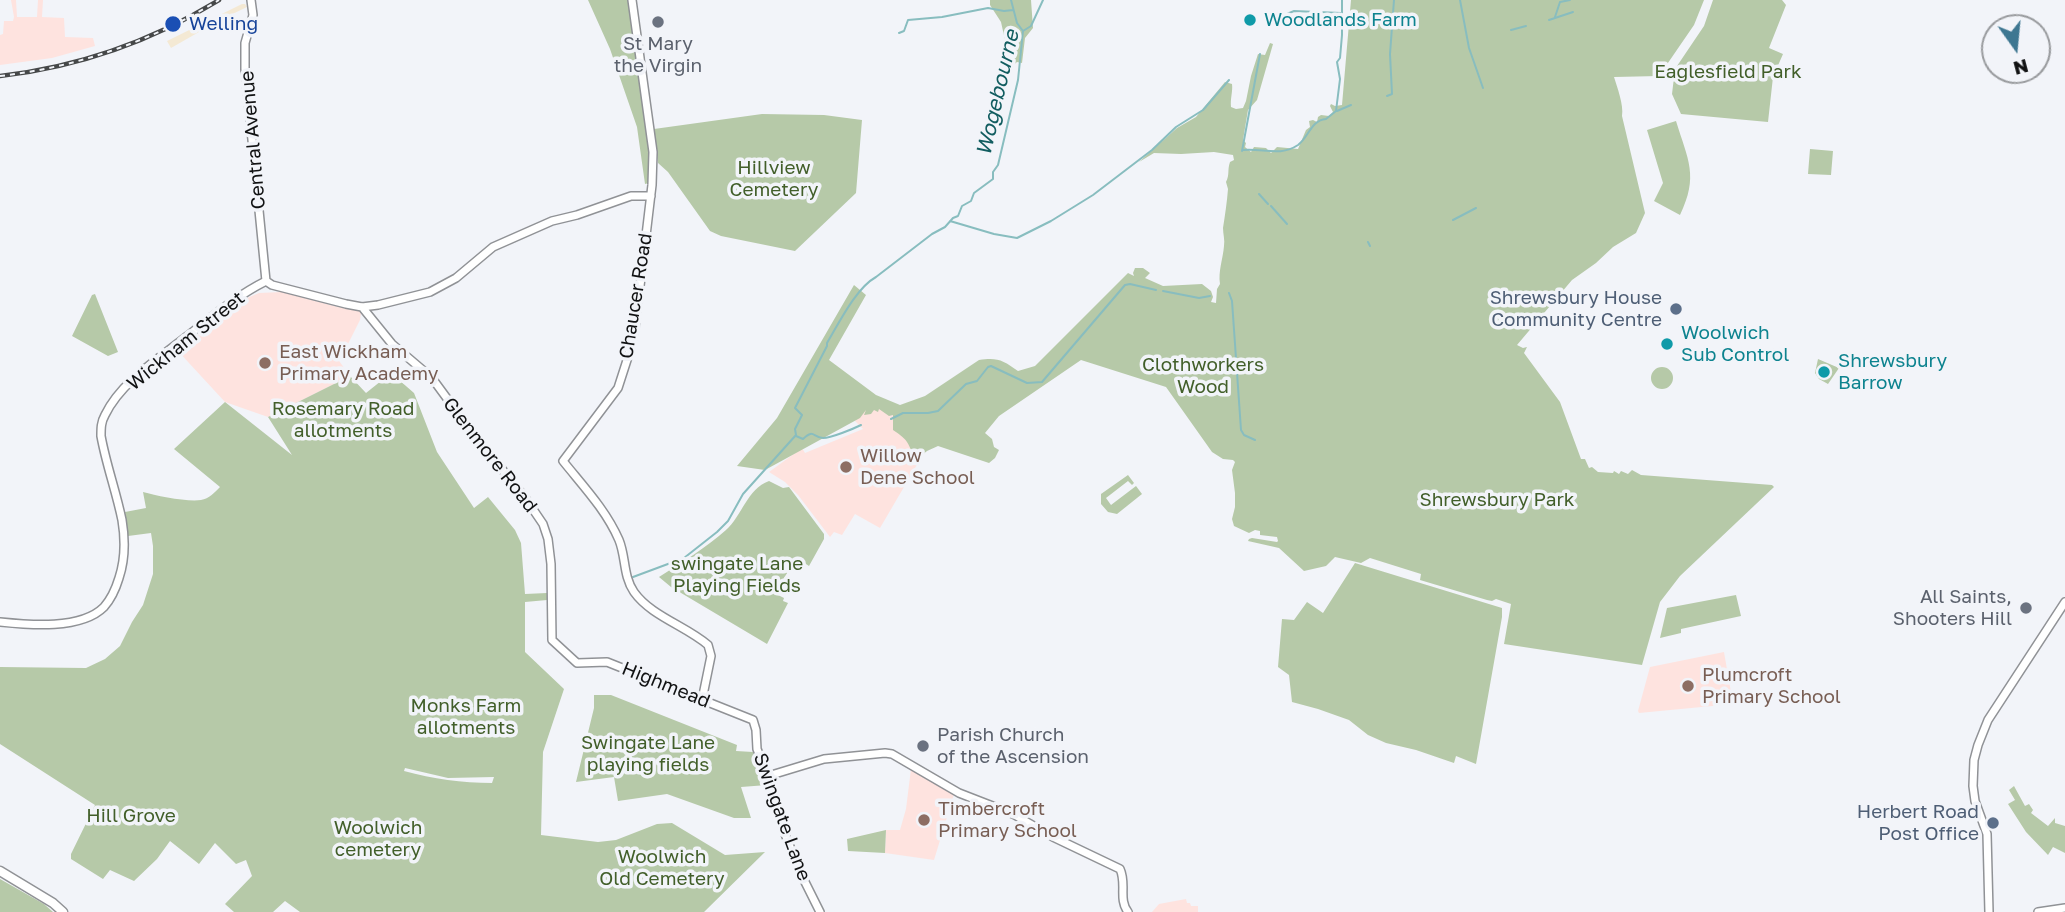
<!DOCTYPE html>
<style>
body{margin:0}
#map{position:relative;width:2065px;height:912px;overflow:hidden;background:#f2f4f9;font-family:"Golos Text",sans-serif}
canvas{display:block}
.north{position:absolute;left:1981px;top:14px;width:70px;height:70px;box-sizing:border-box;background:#f2f4f9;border:2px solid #989a9d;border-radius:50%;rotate:165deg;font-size:19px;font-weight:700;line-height:28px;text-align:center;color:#111213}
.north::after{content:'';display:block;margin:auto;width:24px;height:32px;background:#3e7791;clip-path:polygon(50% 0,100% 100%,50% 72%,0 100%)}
</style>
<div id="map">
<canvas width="2065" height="912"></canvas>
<div class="north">N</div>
</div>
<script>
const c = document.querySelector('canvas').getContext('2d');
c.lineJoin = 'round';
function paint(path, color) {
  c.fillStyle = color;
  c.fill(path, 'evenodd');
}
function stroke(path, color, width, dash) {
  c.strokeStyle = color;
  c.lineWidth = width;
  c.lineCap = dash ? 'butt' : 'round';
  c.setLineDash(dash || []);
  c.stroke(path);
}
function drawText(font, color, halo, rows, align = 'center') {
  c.font = font + ' "Golos Text",sans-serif';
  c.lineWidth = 7;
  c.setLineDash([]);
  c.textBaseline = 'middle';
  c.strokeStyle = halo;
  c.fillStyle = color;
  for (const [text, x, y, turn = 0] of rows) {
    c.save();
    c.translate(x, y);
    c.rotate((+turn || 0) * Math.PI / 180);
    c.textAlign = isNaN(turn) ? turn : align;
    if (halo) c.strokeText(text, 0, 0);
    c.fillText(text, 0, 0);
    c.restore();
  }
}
const industrial = new Path2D(`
 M242,4H245L247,7L220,20L171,48L167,41Z`);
const education = new Path2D(`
 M11,0H16L17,17H37L38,0H43L42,17L64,18L65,37L93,38L95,46L52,58L0,65V35L3,34L4,21H13L14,17Z
 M282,292L338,307L359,310L361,314L360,320L348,344L329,347L350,376L268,417L225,402L177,350L240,301L259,293Z
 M875,400L892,413L928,446L880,528L855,514L842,535L834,532L830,537L798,495L785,482L769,472L802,448L805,453L863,429L855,421Z
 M1724,652L1733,704L1639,713L1638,711L1650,667Z
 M911,769L954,794L934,860L885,853L886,830H900L906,809Z
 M1186,899L1187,903H1190L1191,906H1198V912H1152L1159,904Z`);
const green = new Path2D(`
 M588,0H629L650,154L649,183L645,184L637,127L610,49Z
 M990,0H1031L1033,28L1025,38L1022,63L1017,62L1011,67L1001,22L990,5Z
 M1351,0H1704L1694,25L1659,76L1614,77C1617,87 1624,105 1622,116L1645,213L1636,233L1613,247L1596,263L1572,280L1517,345L1523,348L1527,347L1524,353L1560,402L1581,459H1585L1589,468L1592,467L1598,472L1613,473L1614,471L1619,474L1621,471L1628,474L1632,470L1641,475L1772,485L1774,487L1680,576L1660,602L1642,665L1504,644L1511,604L1496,599L1492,601L1487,600L1420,580L1421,574L1370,558L1361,563L1335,557L1326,566L1304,571L1279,548L1248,541L1249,539L1252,538L1277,542L1278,541L1277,537L1260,535V531L1255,530L1249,533L1234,526L1232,519L1235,507V493L1232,470L1235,462L1233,460L1223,459L1212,452L1166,387L1081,360L999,416L985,433L992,439L994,447L999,450L995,458L989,463L938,446L927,451L916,460C907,443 910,441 893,430V415L889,416L879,409L878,412L874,410L871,414L864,415L866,410L860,418L765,470L737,466L777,418L854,285L866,295L829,360L876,395L900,405L925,396L979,360C997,357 1003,360 1018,371L1035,366L1128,273L1134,276L1133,273L1135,268H1143L1150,273L1145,278L1163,286L1202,284L1211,291L1213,297L1211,302L1216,303L1217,289L1220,284C1218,271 1223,259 1224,246C1225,240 1223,234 1223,228C1225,215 1227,202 1228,189L1226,182C1230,174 1227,171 1230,162L1234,160L1233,155L1214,152L1181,154L1154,153L1139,162L1177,128L1196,117L1225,82L1232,84C1233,91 1230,99 1231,107L1236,109L1243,108L1246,101L1251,76L1258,54L1265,55L1270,43L1273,44L1257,100L1248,110L1243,140L1246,143L1245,147L1251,152L1254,147L1266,148L1271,153L1277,147L1298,149L1306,130L1310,127L1309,121L1313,120L1317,122L1318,117L1321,115L1329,116L1333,112L1330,106L1331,104L1335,106L1342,105Z
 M1713,0H1782L1786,5L1769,48L1783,54L1773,77L1768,122L1681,114L1672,94L1675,69L1704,26Z
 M762,114L824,115L862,120L856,193L795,251L721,236L710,231L668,172L658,163L654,129Z
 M1676,121C1688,160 1699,176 1680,215L1654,201L1663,183L1647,130Z
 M1810,149L1833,151L1831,175L1808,174Z
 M95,294L118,352L108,356L72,336L92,295Z
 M1818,359L1839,368L1828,384L1819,379L1815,373Z
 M1651 378a11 11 0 1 1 22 0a11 11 0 1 1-22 0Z
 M391,373L414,393L437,452L474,508L488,497L515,530L521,543L525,594L547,593V600L525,602V652L564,689L543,752L541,835L598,842L616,840L657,824L672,823L725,855L765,852L704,912H300L285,901L273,912H234L225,904L252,876L246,860L236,864L215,843L199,864L170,841L157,859L134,881L110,870L103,879L71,859V854L95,805L0,744V667L86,668L105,659L120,646L132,622L143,605L153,574V546L151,533L128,536L125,512L146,508L143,492C157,496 187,502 201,500C209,499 215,492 220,487L174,449L225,402L292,455L268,417L350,376L366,393ZM405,768L448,778L494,777L492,783C462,783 433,779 404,771Z
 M1128,475L1134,483L1132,485L1128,481L1106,498L1111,505L1136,486L1142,494L1117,514L1108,512L1101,504V494Z
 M769,481L783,488L789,487L824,534V539L809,566L797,558L778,587L779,588L776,594L784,598L783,601L788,603L767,644L671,587L659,577C682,562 706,548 726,530C742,516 747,489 769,481Z
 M1355,563L1502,608V617L1476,764L1456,756L1454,763L1416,750L1386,743L1368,735L1349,720L1318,709L1292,702L1289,675L1278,667L1282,619L1294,620L1307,602L1323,613Z
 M1736,595L1741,616L1681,629V633L1660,638L1667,608Z
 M594,695H611L737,745L736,751L753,752L767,785L741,787L751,818H734L667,794L618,801L614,777L576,782L594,708Z
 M2014,786L2025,806L2029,804L2033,810L2031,813L2048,826L2055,818V823L2065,826V853L2053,847L2048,855L2026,832L2008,804L2015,800L2009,790Z
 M886,830L885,853L848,851L847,839Z
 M0,879L44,904L53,912H0Z`);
const stream = new Path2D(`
 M1011,0L1017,23L1023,31
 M1460,0L1469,48L1483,88
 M1287,14L1294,11L1341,13
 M1555,17L1560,2L1570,0
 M1549,20L1573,12
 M1511,30L1526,26
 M899,33L904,31L908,20L942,17L988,8L1004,11L1013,10
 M1387,96L1392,94L1390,54L1394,0
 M1337,111L1351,105
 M1243,150C1263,148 1280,157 1298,145C1309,137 1311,120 1326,119L1336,111L1340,79L1337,62L1340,58L1342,35V0
 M1242,151L1260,54
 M1259,194L1268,204
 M1271,206L1287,224
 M1453,220L1476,208
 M950,221L994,234L1017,238L1051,221L1093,195L1152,150L1176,127L1203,110L1229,80
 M1368,242L1370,246
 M1163,291L1199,298L1210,296
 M1229,293L1232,301L1241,430L1244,435L1255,440
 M891,419L903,413H928L938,411L966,384L977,381L988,367L991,366L1027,383L1042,382L1125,285L1130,284L1156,290
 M796,436L803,439C814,428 813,438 823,438C831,438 853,429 861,425
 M633,577L684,558L717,532L728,521L743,494L796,435L795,429L802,415L795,408L827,346V343C839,323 856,288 876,277L932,234L945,227L953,218L958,216L962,206L971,201L974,193L993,179V172L998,165L1018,80L1023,31L1031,26L1043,0`);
const secondary = new Path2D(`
 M251,0L253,15L245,43V69L266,281
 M632,0L653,152L652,185L635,328L628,357L618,388L563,461C583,486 606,510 619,540C626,557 623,576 634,592C651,616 686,626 708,645L711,656L702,700
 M362,307L392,344L432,378L468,427L526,499L543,524L548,539L551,564L552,640L577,663L607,662L753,720L756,730L757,749L768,776L783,829L800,872L820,912
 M0,622C29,625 81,630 104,607C111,599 116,588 119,578C125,560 125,538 122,520C116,491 106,464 101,436C101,428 101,422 105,415C121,382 158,359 186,337C212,317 236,296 266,281L272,285L346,304L362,307L378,305L430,292L456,278L493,247L552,221L577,215L631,196H651
 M768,776L824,759L885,753L892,754L959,793L1013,814L1053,837L1120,869C1127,884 1118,899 1128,912
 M1989,912L1987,834L1975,801L1973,786L1974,760L1978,745L1988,720L2065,602
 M2038,912L2065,908`);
const primary = new Path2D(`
 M0,871L53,903L63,912`);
const rail = new Path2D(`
 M0,76C78,67 152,41 219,0`);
const markers = [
 [1250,20,7,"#0f9aa8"],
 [658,22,7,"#6b7280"],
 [173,24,9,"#1a4fb4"],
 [1676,309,7,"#5c6f8a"],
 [1667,344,7,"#0f9aa8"],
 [265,363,7,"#8d6e63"],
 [1824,372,7,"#0f9aa8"],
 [846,467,7,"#8d6e63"],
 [2026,608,7,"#6b7280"],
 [1688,686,7,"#8d6e63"],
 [923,746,7,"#6b7280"],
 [924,820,7,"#8d6e63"],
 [1993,823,7,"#5c6f8a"]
];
const cultureNames = [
 ["Woodlands Farm",1264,20],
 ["Woolwich",1681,333],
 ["Sub Control",1681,355],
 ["Shrewsbury",1838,361],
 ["Barrow",1838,383]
];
const transitNames = [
 ["Welling",189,24]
];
const worshipNames = [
 ["St Mary",658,44],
 ["the Virgin",658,66],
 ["All Saints,",2012,597,"right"],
 ["Shooters Hill",2012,619,"right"],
 ["Parish Church",937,735,"left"],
 ["of the Ascension",937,757,"left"]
];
const parkNames = [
 ["Eaglesfield Park",1728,72],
 ["Hillview",774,168],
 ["Cemetery",774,190],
 ["Clothworkers",1203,365],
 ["Wood",1203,387],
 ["Rosemary Road",343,409],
 ["allotments",343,431],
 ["Shrewsbury Park",1497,500],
 ["swingate Lane",737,564],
 ["Playing Fields",737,586],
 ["Monks Farm",466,706],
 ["allotments",466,728],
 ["Swingate Lane",648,743],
 ["playing fields",648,765],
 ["Hill Grove",131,816],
 ["Woolwich",378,828],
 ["cemetery",378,850],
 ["Woolwich",662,857],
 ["Old Cemetery",662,879]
];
const streetNames = [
 ["Central Avenue",253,140,-95],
 ["Chaucer Road",636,296,-81],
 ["Wickham Street",186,341,-39],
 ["Glenmore Road",490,455,52],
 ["Highmead",666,685,22],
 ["Swingate Lane",782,817,70]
];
const serviceNames = [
 ["Shrewsbury House",1662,298],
 ["Community Centre",1662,320],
 ["Herbert Road",1979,812],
 ["Post Office",1979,834]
];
const educationNames = [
 ["East Wickham",279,352],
 ["Primary Academy",279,374],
 ["Willow",860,456],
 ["Dene School",860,478],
 ["Plumcroft",1702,675],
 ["Primary School",1702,697],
 ["Timbercroft",938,809],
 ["Primary School",938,831]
];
const waterNames = [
 ["Wogebourne",998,93,-77]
];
paint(industrial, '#f4e9d4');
paint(education, '#fee3df');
paint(green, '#b6c9a8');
stroke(stream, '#88bdbf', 2);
stroke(secondary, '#909296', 10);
stroke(primary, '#909296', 11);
stroke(secondary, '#fff', 7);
stroke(primary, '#fff', 8);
stroke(rail, '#464849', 4.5);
stroke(rail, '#f2f4f9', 2, [5]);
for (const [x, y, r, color] of markers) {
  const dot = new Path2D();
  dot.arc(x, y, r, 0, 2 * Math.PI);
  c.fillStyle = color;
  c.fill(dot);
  stroke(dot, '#f2f4f9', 2.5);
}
drawText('19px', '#0d838f', '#f2f4f9', cultureNames, 'left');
drawText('19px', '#164399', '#f2f4f9', transitNames, 'left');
drawText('19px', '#5b616d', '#f2f4f9', worshipNames);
drawText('19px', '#425f2a', '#f2f4f9', parkNames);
drawText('19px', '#111213', '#f2f4f9', streetNames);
drawText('19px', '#4e5e75', '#f2f4f9', serviceNames, 'right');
drawText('19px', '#785e54', '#f2f4f9', educationNames, 'left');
drawText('italic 21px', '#125d60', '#f2f4f9', waterNames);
</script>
